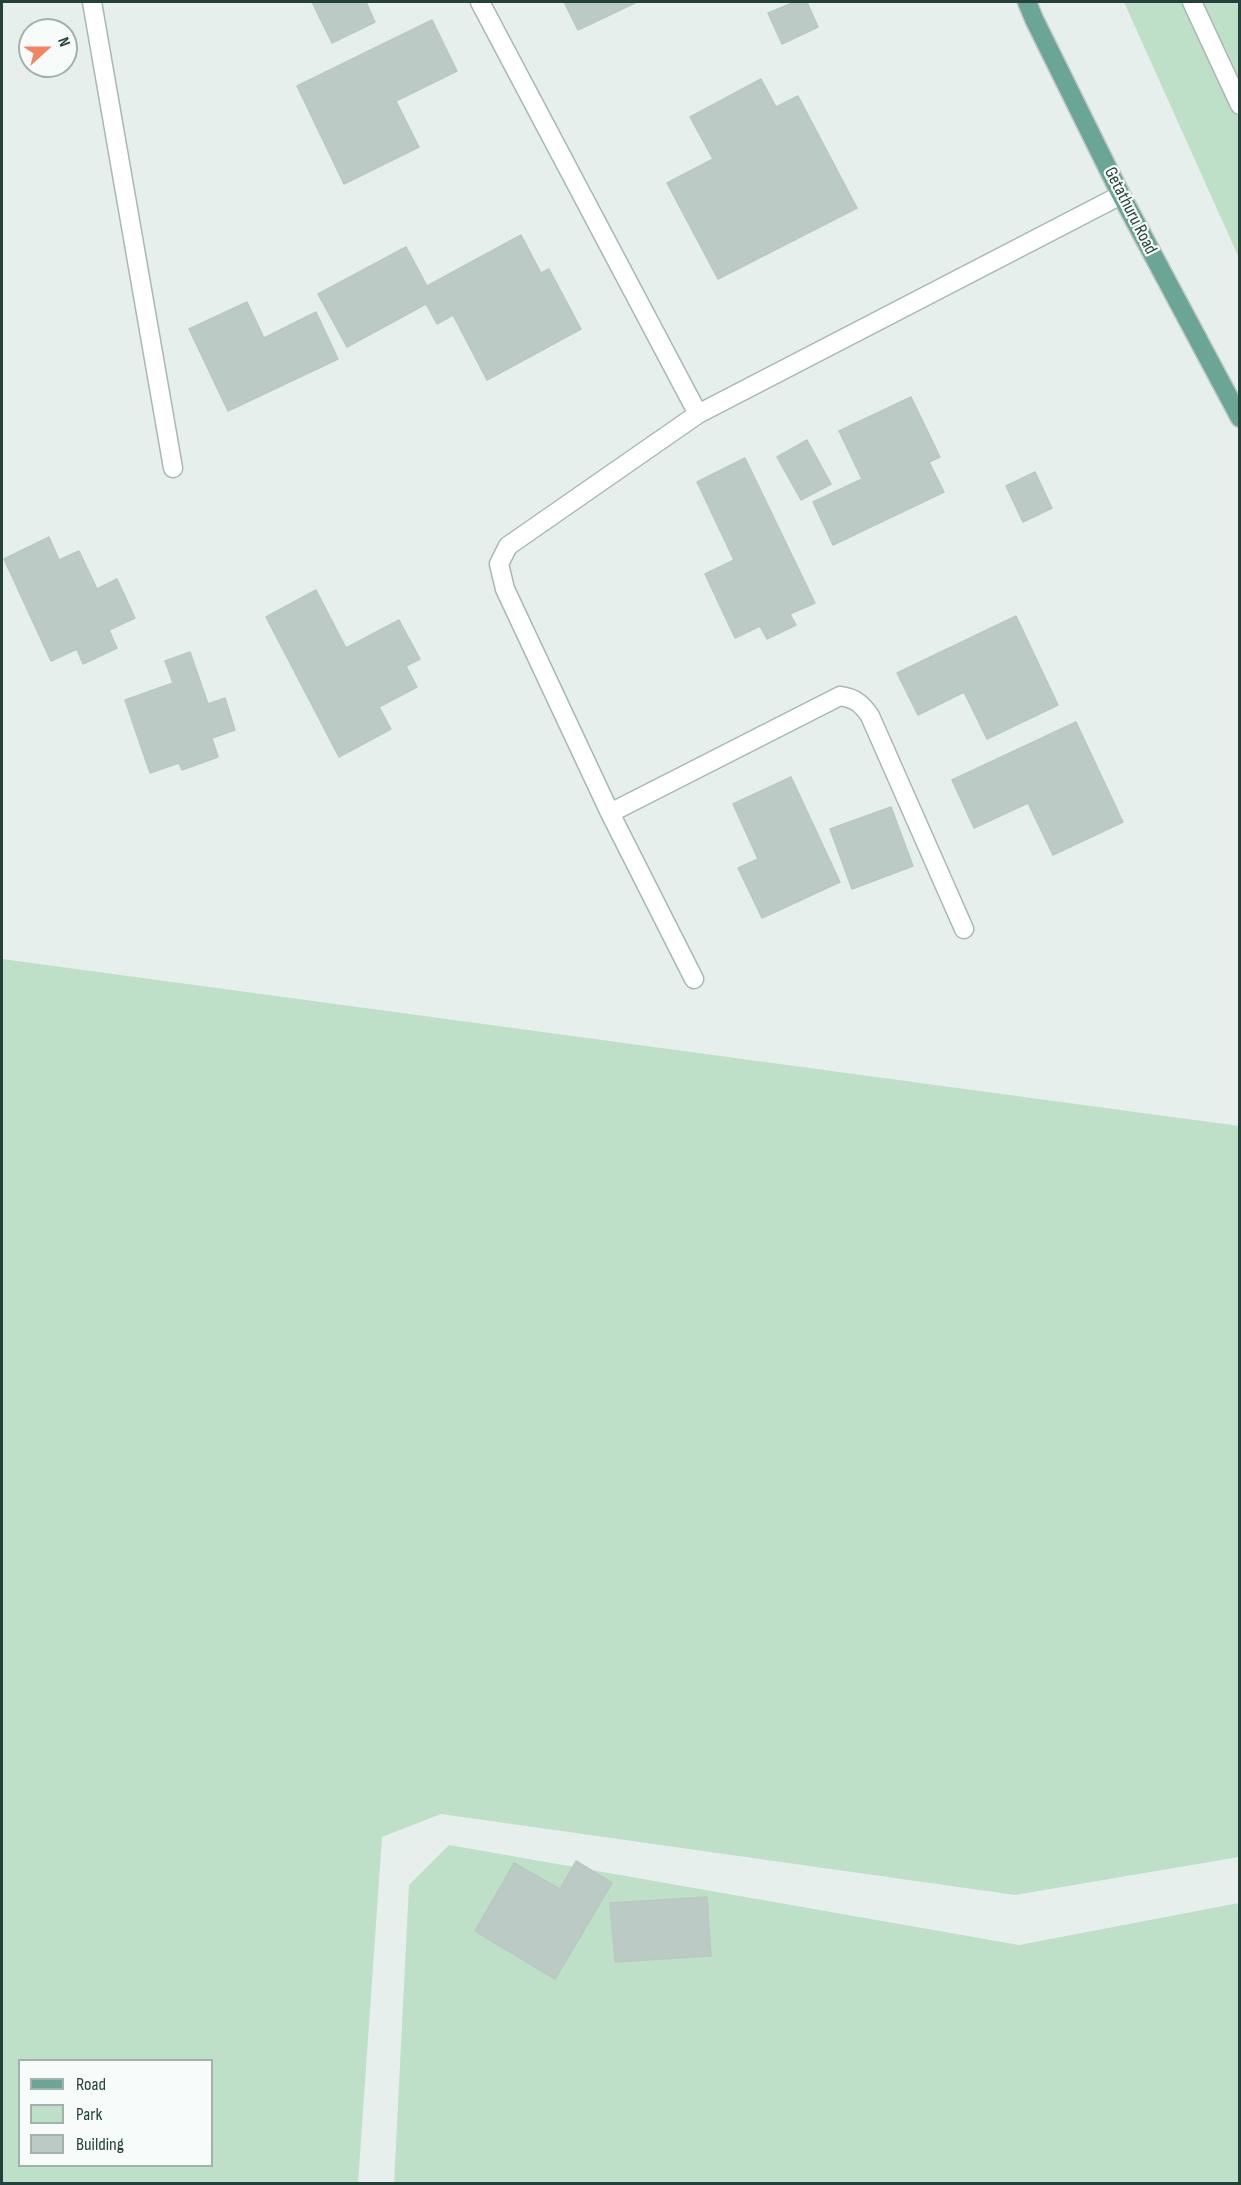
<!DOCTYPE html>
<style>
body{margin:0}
#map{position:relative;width:1241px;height:2185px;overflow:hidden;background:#e6efeb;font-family:"Sofia Sans Condensed",sans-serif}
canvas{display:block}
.frame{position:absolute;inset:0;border:3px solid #24423a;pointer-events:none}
.legend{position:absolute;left:18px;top:2059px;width:195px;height:108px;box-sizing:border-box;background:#f7fbf9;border:2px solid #a3b1ad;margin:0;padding:8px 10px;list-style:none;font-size:18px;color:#24423a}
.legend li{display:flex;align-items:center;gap:12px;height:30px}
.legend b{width:30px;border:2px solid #a3b1ad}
.north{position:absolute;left:18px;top:18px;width:60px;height:60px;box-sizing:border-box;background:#f7fbf9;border:2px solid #a3b1ad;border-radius:50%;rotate:69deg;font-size:16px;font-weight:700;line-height:24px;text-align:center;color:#24423a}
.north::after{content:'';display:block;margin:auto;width:21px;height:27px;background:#f4845f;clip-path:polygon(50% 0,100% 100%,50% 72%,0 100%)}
</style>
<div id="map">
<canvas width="1241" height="2185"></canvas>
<div class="frame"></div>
<ul class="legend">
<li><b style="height:8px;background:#6aa596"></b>Road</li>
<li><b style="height:16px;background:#bfe0c8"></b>Park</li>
<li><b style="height:16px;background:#bbcac4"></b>Building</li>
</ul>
<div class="north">N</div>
</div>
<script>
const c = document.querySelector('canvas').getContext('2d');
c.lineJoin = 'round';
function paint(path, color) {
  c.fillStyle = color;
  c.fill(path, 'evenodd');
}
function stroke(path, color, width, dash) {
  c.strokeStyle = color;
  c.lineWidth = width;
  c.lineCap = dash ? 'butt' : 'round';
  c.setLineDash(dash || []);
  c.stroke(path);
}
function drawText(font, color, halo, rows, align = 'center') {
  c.font = font + ' "Sofia Sans Condensed",sans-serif';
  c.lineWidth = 4.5;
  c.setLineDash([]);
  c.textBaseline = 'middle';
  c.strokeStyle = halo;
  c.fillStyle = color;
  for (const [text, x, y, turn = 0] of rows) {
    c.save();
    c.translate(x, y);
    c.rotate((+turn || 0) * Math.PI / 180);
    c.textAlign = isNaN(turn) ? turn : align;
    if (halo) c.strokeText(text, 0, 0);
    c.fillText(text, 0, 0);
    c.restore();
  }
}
const green = new Path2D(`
 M1124,2H1239V258Z
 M2,959L1239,1126V1857L1015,1895L441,1814L382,1837L358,2183H2ZM20,2060H212V2166H20Z
 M449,1845L1019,1945L1239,1903V2183L394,2184L409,1885Z`);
const building = new Path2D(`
 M312,2H366L375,22L332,43Z
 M564,2H637L578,30Z
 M795,2H807L818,27L782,44L768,13Z
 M432,20L457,71L396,101L419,147L344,184L297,86Z
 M761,79L776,107L798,96L857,208L718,279L667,183L713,159L690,117Z
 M521,235L541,273L549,269L581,329L487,380L453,315L437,324L426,304L347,347L318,294L406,247L427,286Z
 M247,302L264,338L316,312L338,359L228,411L189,329Z
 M911,397L940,457L929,462L944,492L833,545L813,502L862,479L839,431Z
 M807,440L831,484L801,500L777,457Z
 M745,458L815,603L790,614L796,625L767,639L760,626L735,638L705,574L734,560L697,482Z
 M1035,472L1052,508L1023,522L1006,486Z
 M49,537L59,560L79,551L97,589L117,579L135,618L109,630L117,648L83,664L77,649L51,661L4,559Z
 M316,590L346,648L399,620L420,659L406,666L417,687L379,707L391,729L339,757L266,617Z
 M1016,616L1058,705L987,739L964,692L918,715L897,673Z
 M190,652L208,704L225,698L235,730L212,738L218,757L182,770L179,763L150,773L125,700L173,683L165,661Z
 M1076,722L1123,822L1053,855L1028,803L974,828L952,780Z
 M791,777L840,882L762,918L738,868L758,859L733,804Z
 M891,807L913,866L852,889L830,829Z
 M576,1861L612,1883L555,1979L475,1931L514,1863L560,1889Z
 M707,1897L711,1956L615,1962L610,1903Z`);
const minor = new Path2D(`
 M92,2L173,468
 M480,2L698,414
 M1192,2L1240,105
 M610,813L840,696C855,698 862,704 870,716L964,929
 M694,979L610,813L505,589L499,564L508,546L698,414L1121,195`);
const major = new Path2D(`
 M1027,2L1034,19L1121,195L1240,418`);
const streetNames = [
 ["Getathuru Road",1130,211,63]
];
paint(green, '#bfe0c8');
paint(building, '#bbcac4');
stroke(building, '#b8c9c2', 1.5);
stroke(minor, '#a8b8b2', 21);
stroke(major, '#c2cac8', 21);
stroke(minor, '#fff', 18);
stroke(major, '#6aa596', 18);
drawText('18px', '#24423a', '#f7fbf9', streetNames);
</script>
